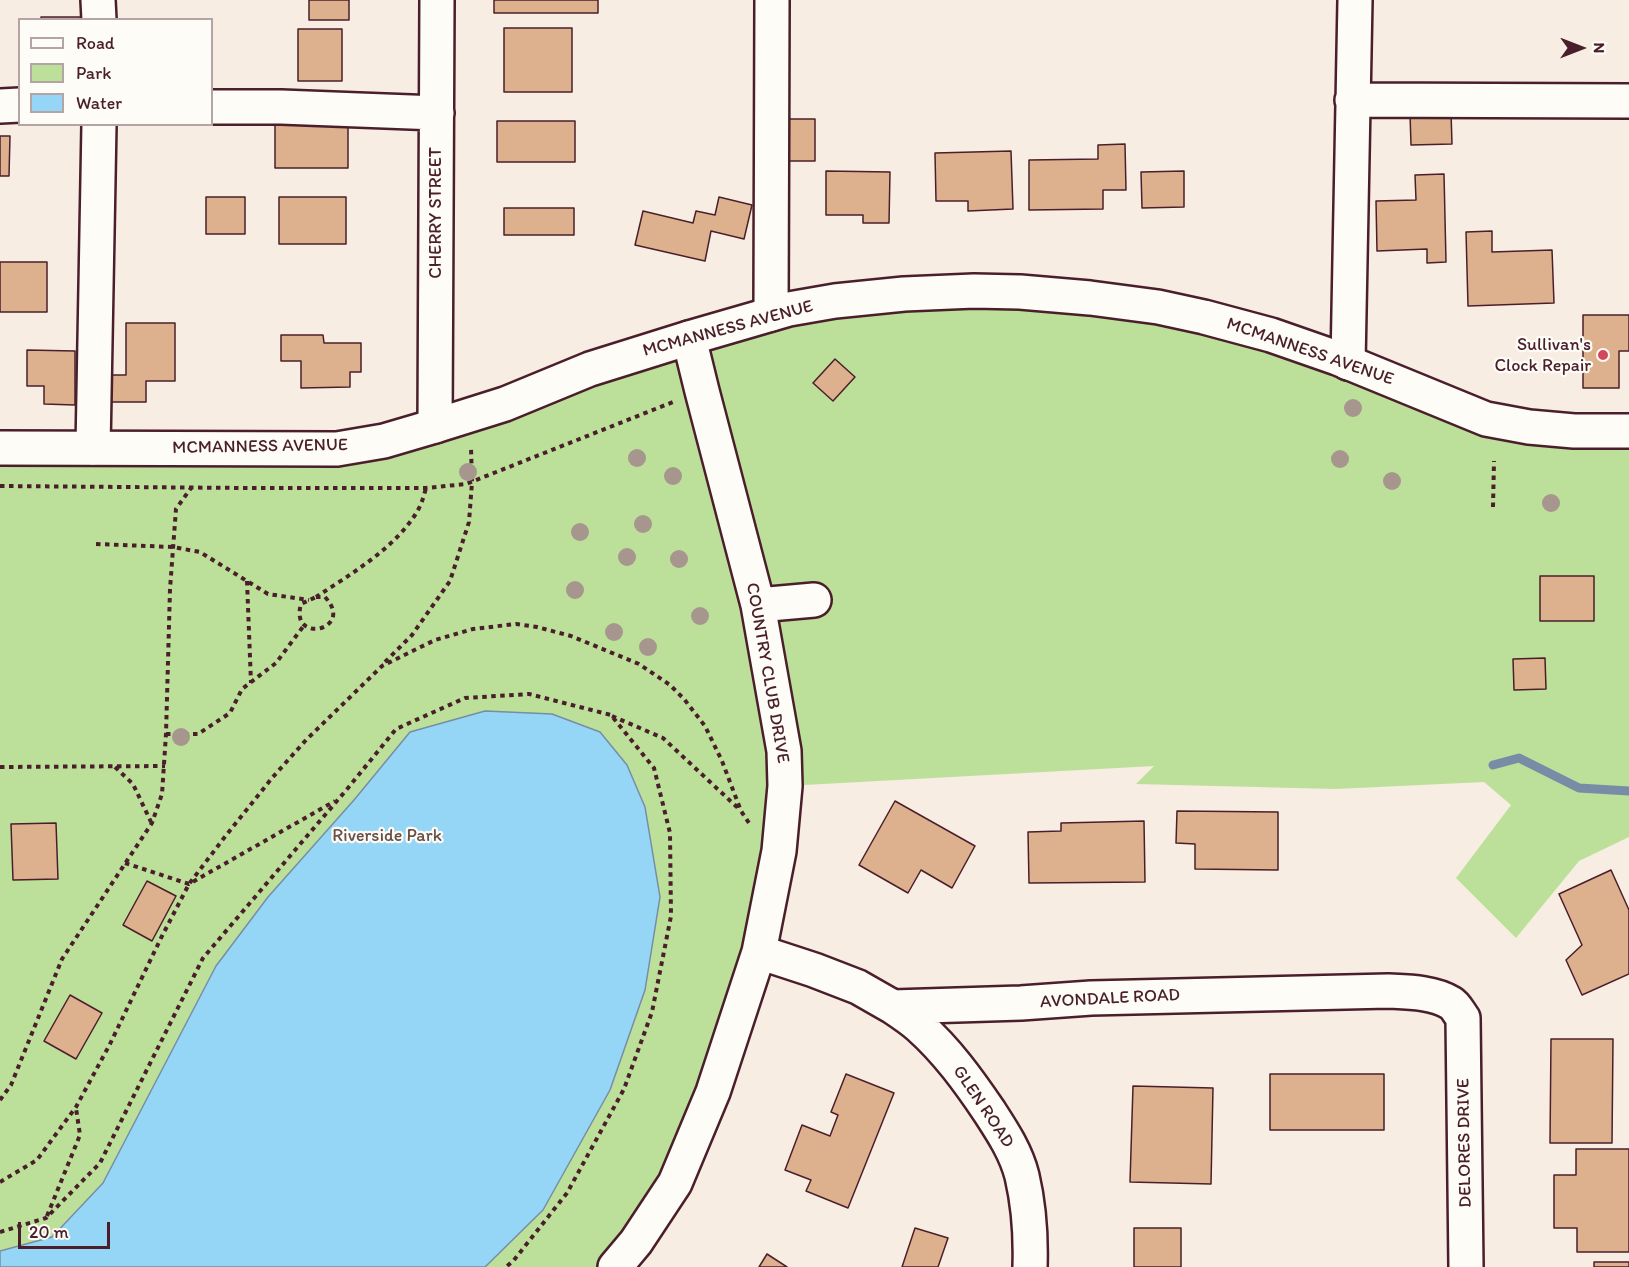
<!DOCTYPE html>
<style>
body{margin:0}
#map{position:relative;width:1629px;height:1267px;overflow:hidden;background:#f7ede2;font-family:Itim,sans-serif}
canvas{display:block}
.legend{position:absolute;left:18px;top:18px;width:195px;height:108px;box-sizing:border-box;background:#fdfcf7;border:2px solid #b5a4a5;margin:0;padding:8px 10px;list-style:none;font-size:18px;color:#4a1f2b}
.legend li{display:flex;align-items:center;gap:12px;height:30px}
.legend b{width:30px;border:2px solid #b5a4a5}
.north{position:absolute;left:1551px;top:18px;width:60px;height:60px;-webkit-text-stroke:4px #fdfcf7;paint-order:stroke;rotate:90deg;font-size:16px;font-weight:700;line-height:24px;text-align:center;color:#4a1f2b}
.north::after{content:'';display:block;margin:auto;width:21px;height:27px;background:#4a1f2b;clip-path:polygon(50% 0,100% 100%,50% 72%,0 100%)}
.scale{position:absolute;left:18px;top:1222px;width:92px;height:27px;box-sizing:border-box;border:3px solid #4a1f2b;border-top:0;padding-left:8px;font-size:18px;line-height:21px;white-space:nowrap;color:#4a1f2b;-webkit-text-stroke:4px #fdfcf7;paint-order:stroke}
</style>
<div id="map">
<canvas width="1629" height="1267"></canvas>
<ul class="legend">
<li><b style="height:8px;background:#fdfcf7"></b>Road</li>
<li><b style="height:16px;background:#bce09a"></b>Park</li>
<li><b style="height:16px;background:#95d6f6"></b>Water</li>
</ul>
<div class="north">N</div>
<div class="scale">20 m</div>
</div>
<script>
const c = document.querySelector('canvas').getContext('2d');
c.lineJoin = 'round';
function paint(path, color) {
  c.fillStyle = color;
  c.fill(path, 'evenodd');
}
function stroke(path, color, width, dash) {
  c.strokeStyle = color;
  c.lineWidth = width;
  c.lineCap = dash ? 'butt' : 'round';
  c.setLineDash(dash || []);
  c.stroke(path);
}
function drawText(font, color, halo, rows, align = 'center') {
  c.font = font + ' Itim,sans-serif';
  c.lineWidth = 4.5;
  c.setLineDash([]);
  c.textBaseline = 'middle';
  c.strokeStyle = halo;
  c.fillStyle = color;
  for (const [text, x, y, turn = 0] of rows) {
    c.save();
    c.translate(x, y);
    c.rotate((+turn || 0) * Math.PI / 180);
    c.textAlign = isNaN(turn) ? turn : align;
    if (halo) c.strokeText(text, 0, 0);
    c.fillText(text, 0, 0);
    c.restore();
  }
}
const green = new Path2D(`
 M835,301L1158,307L1486,419L1629,431V837L1579,861L1516,938L1456,878L1511,805L1484,782L1336,789L1136,784L1154,766L786,786L713,1092L615,1267H0V448L337,449Z`);
const water = new Path2D(`
 M485,711L552,714L600,732L627,765L645,807L660,897L645,990L610,1090L543,1210L485,1267H0V1251L52,1237L103,1183L216,966L268,897L354,800L410,732Z`);
const stream = new Path2D(`
 M1493,765L1519,758L1579,788L1629,791`);
const building = new Path2D(`
 M309,0H349V20H309Z
 M494,0H598V13H494Z
 M41,17H82V20H41Z
 M504,28H572V92H504Z
 M298,29H342V81H298Z
 M1451,112L1452,144L1411,145L1410,114Z
 M784,119H815V161H784Z
 M497,121H575V162H497Z
 M275,123H348V168H275Z
 M0,136H10L9,176H0Z
 M1125,144L1126,190H1103V209L1029,210V160L1098,159V145Z
 M1011,151L1013,209L968,211V201H936L935,153Z
 M826,171L890,172L889,223H863V215H826Z
 M1184,171V207L1142,208L1141,172Z
 M1444,174L1446,262L1427,263V249L1377,251L1376,201L1416,200L1415,175Z
 M206,197H245V234H206Z
 M279,197H346V244H279Z
 M719,197L752,205L744,239L711,231L705,261L635,245L643,211L693,223L696,211L715,215Z
 M504,208H574V235H504Z
 M1492,231V252L1552,250L1554,303L1468,306L1466,232Z
 M0,262H47V312H0Z
 M1583,315H1629V351H1619V388H1583Z
 M126,323H175V381H146V402H101V375H126Z
 M281,335H323L324,343H361V372H350V387L301,388V361H281Z
 M27,350L75,351V405L44,404V386H27Z
 M835,359L855,377L833,401L813,383Z
 M1540,576H1594V621H1540Z
 M1545,658L1546,689L1514,690L1513,659Z
 M895,801L975,846L952,888L921,870L908,893L859,865Z
 M1177,811L1278,812V870L1195,869V844L1176,843Z
 M1144,821L1145,882L1029,883L1028,832L1061,831V823Z
 M56,823L58,879L13,880L11,824Z
 M1611,870L1629,910V974L1582,995L1566,960L1582,945L1559,894Z
 M147,881L176,896L152,941L123,925Z
 M70,995L102,1013L76,1059L44,1041Z
 M1551,1039H1613L1612,1143H1550Z
 M846,1074L894,1093L848,1208L806,1191L811,1180L785,1170L802,1125L830,1136L838,1115L831,1112Z
 M1270,1074H1384V1130H1270Z
 M1133,1086L1213,1088L1211,1184L1130,1182Z
 M1576,1149H1629V1252H1577V1228H1554V1175H1576Z
 M915,1228L948,1238L938,1267H902Z
 M1134,1228H1181V1267H1134Z
 M767,1254L787,1267H759Z
 M1594,1262H1629V1267H1594Z`);
const path = new Path2D(`
 M0,486L248,488H426L466,484L673,402
 M1493,507L1494,461
 M96,544L173,547L200,552L268,594L309,600
 M247,581L251,683
 M316,597C351,574 397,547 418,510C422,503 424,495 426,488
 M316,597H325C356,630 289,645 301,604Z
 M385,662L412,635L450,581L469,522L472,482L471,447
 M612,716L663,738L739,809
 M166,734H198L230,713L242,689L276,663L305,624
 M0,767L165,766
 M115,767L133,784L151,822
 M125,863L189,884L335,801
 M0,1100L11,1085L62,959L152,823L162,794L166,734L170,589L176,509L191,488
 M0,1182L37,1160L76,1107L110,1044L161,938L189,884L224,838L272,778L306,740L382,666L435,640L473,629L516,624L537,627L571,636L639,664L670,685L684,699L705,726L722,761L741,811L749,823
 M47,1216L80,1135L76,1108
 M0,1232L46,1218L100,1163L203,958L348,788L396,729L465,698L529,694L611,715L654,768L670,833L671,916L652,1012L624,1089L567,1193L514,1260L506,1267`);
const minor = new Path2D(`
 M98,0L99,20
 M1352,100L1629,101
 M0,106L20,105
 M212,107H281L437,113
 M771,314L772,0
 M1348,363L1355,0
 M435,426L437,0
 M93,448L99,124
 M758,605L814,600
 M759,952L814,970L858,987L893,1007L1021,1003L1091,998L1388,991C1408,992 1433,992 1451,1003C1456,1006 1459,1013 1463,1018L1466,1267
 M893,1007C902,1013 911,1019 919,1026C947,1051 968,1080 989,1111C1002,1131 1016,1152 1022,1176C1029,1206 1031,1236 1030,1267
 M615,1267L636,1242L675,1183L713,1092L759,952L779,851L785,786L784,751L758,605L702,391L689,338`);
const major = new Path2D(`
 M0,448L337,449L384,441L435,426L505,404L590,369L689,338L789,309L835,301L904,294L974,291L1020,292L1090,298L1158,307L1204,317L1271,335L1337,358L1486,419L1529,427L1574,431H1629`);
const trees = [
 [1353,408],
 [637,458],
 [1340,459],
 [468,472],
 [673,476],
 [1392,481],
 [1551,503],
 [643,524],
 [580,532],
 [627,557],
 [679,559],
 [575,590],
 [700,616],
 [614,632],
 [648,647],
 [181,737]
];
const markers = [
 [1603,355,6,"#d1495b"]
];
const streetNames = [
 ["CHERRY STREET",436,213,-90],
 ["MCMANNESS AVENUE",728,329,-15],
 ["MCMANNESS AVENUE",1310,352,19],
 ["MCMANNESS AVENUE",260,447,-1],
 ["COUNTRY CLUB DRIVE",767,673,80],
 ["AVONDALE ROAD",1110,999,-3],
 ["GLEN ROAD",983,1107,56],
 ["DELORES DRIVE",1465,1143,-91]
];
const poiNames = [
 ["Sullivan's",1591,345],
 ["Clock Repair",1591,366]
];
const parkNames = [
 ["Riverside Park",387,836]
];
paint(green, '#bce09a');
paint(water, '#95d6f6');
stroke(water, '#778da5', 1.5);
stroke(stream, '#778da5', 9);
paint(building, '#ddb18e');
stroke(building, '#4a1f2b', 1.5);
stroke(minor, '#4a1f2b', 38);
stroke(major, '#4a1f2b', 38);
stroke(path, '#4a1f2b', 4, [4.5, 4.5]);
stroke(minor, '#fdfcf7', 33);
stroke(major, '#fdfcf7', 33);
c.fillStyle = '#a7968d';
for (const [x, y] of trees) {
  c.beginPath();
  c.arc(x, y, 9, 0, 2 * Math.PI);
  c.fill();
}
for (const [x, y, r, color] of markers) {
  const dot = new Path2D();
  dot.arc(x, y, r, 0, 2 * Math.PI);
  c.fillStyle = color;
  c.fill(dot);
  stroke(dot, '#fdfcf7', 2);
}
drawText('18px', '#4a1f2b', '#fdfcf7', streetNames);
drawText('18px', '#4a1f2b', '#fdfcf7', poiNames, 'right');
drawText('18px', '#664f47', '#fdfcf7', parkNames);
</script>
